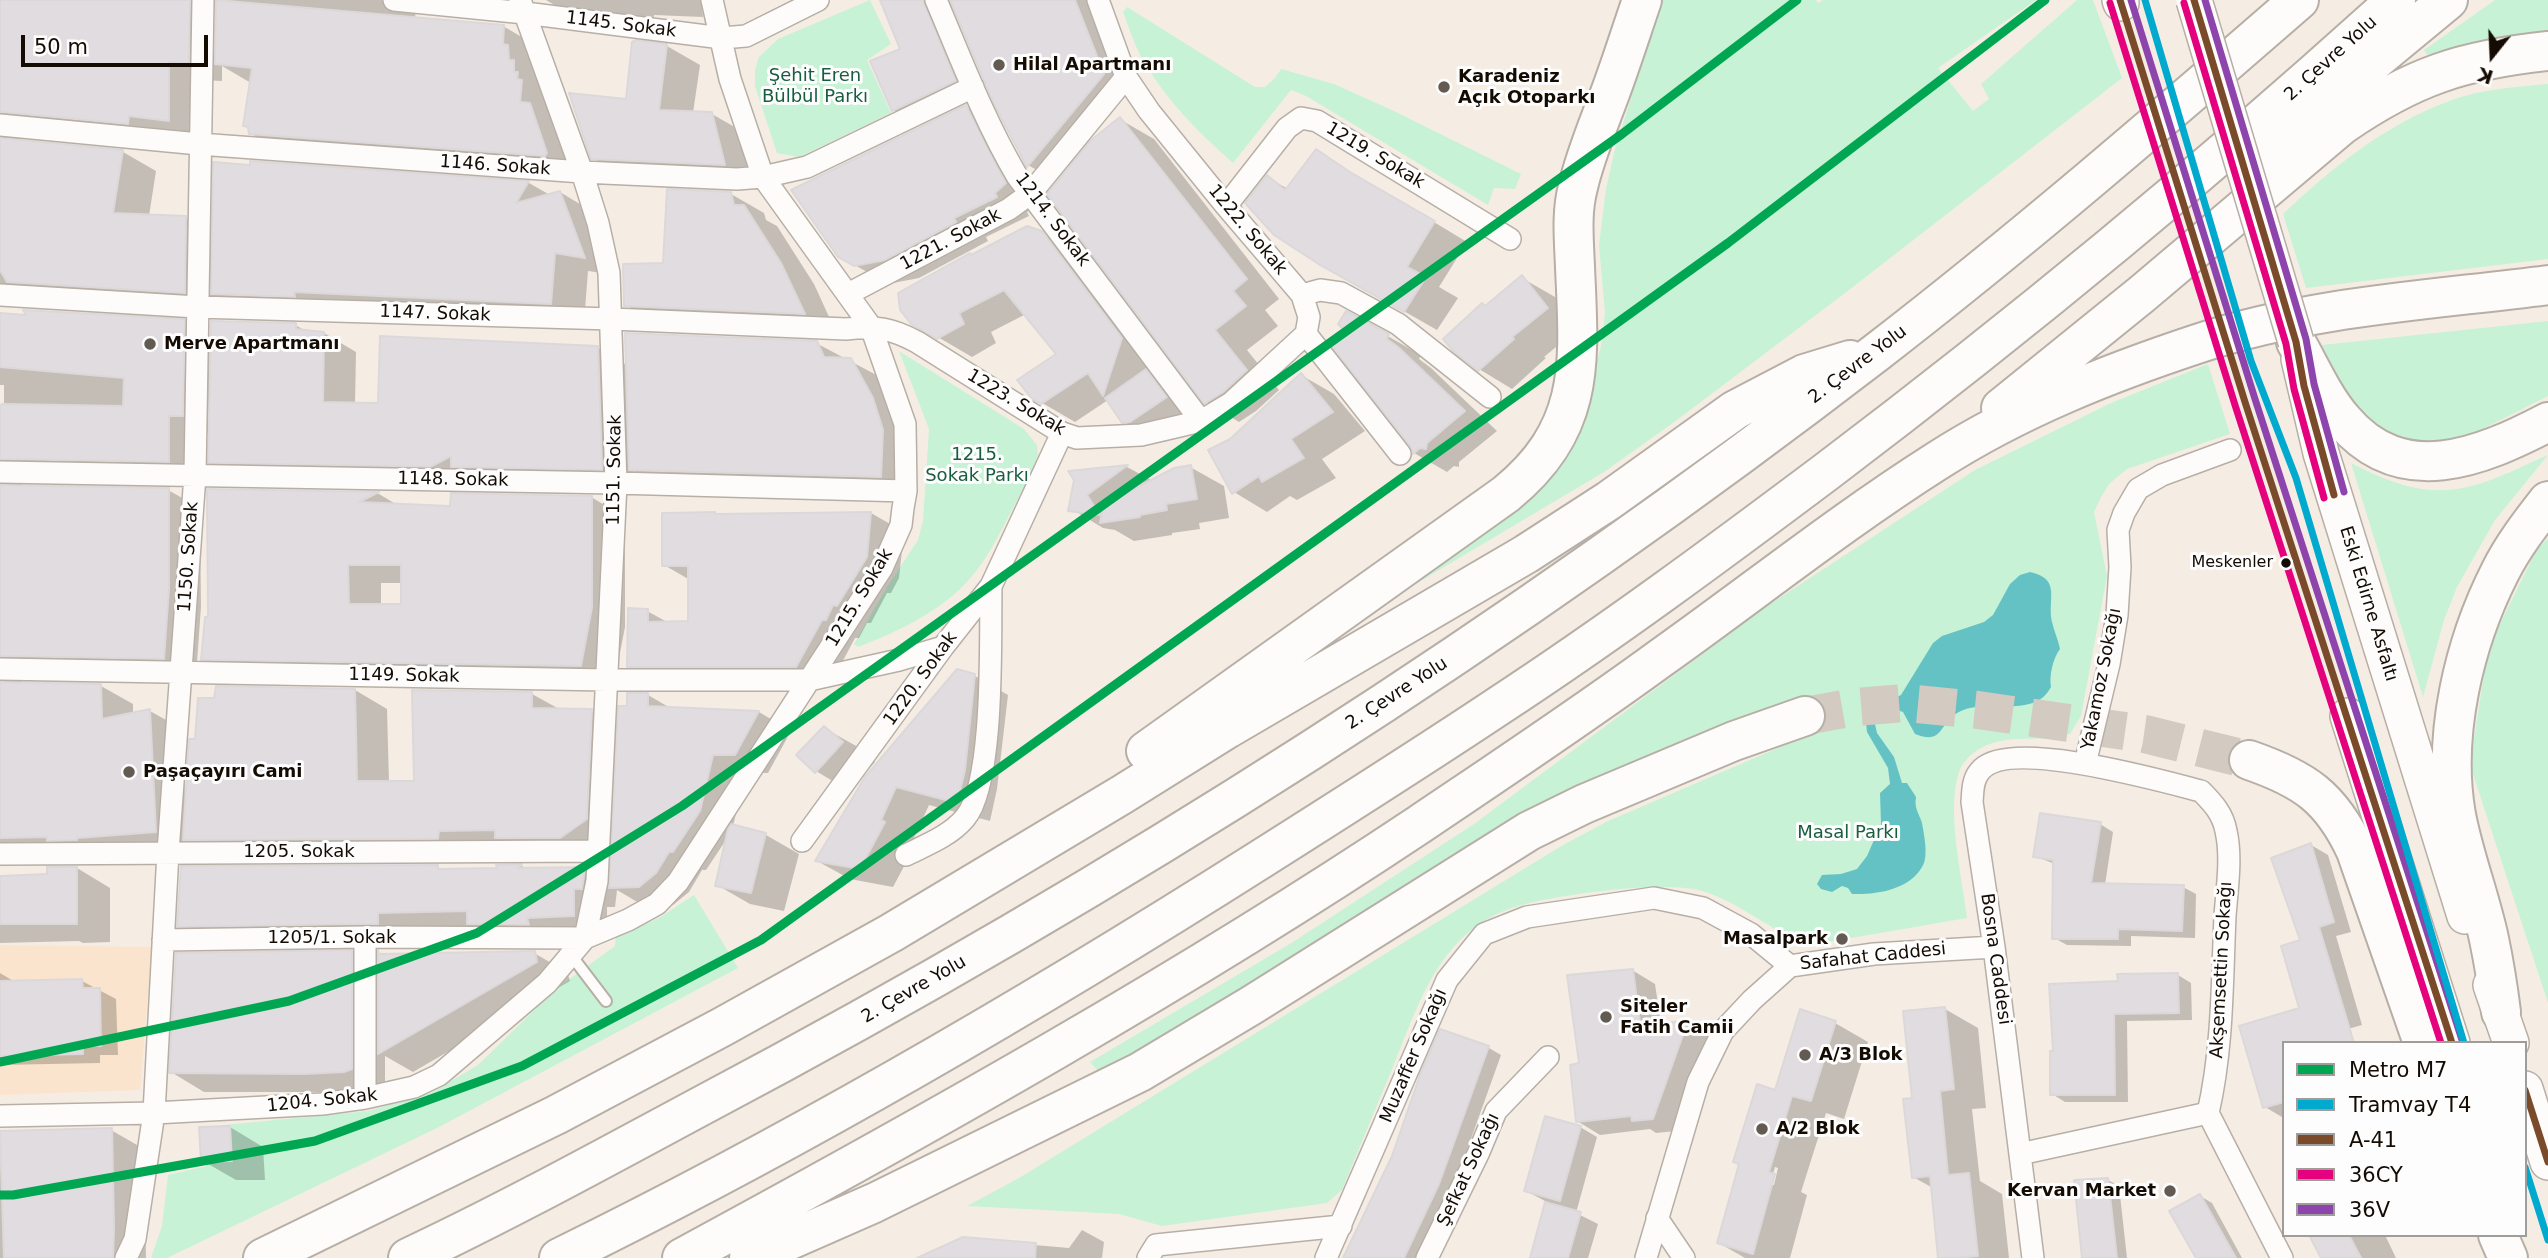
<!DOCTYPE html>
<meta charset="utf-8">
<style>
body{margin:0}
#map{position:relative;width:2548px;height:1258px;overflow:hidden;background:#f5ede4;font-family:"DejaVu Sans",sans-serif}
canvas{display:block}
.legend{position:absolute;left:2282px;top:1041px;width:245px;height:196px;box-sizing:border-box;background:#fdfdfd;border:2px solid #a09c99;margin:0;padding:9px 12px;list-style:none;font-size:21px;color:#140b03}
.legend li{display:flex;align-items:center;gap:14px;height:35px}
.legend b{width:35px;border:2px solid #a09c99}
.north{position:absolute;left:2457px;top:21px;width:70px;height:70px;-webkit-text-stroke:5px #fdfdfd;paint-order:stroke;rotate:198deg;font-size:19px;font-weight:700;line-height:28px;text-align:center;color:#140b03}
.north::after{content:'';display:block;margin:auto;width:24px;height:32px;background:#140b03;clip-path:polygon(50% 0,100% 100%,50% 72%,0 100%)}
.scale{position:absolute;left:21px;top:35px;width:187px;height:32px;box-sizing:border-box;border:4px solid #140b03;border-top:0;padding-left:9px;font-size:21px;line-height:24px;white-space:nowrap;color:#140b03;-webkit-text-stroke:5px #fdfdfd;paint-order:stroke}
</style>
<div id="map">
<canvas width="2548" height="1258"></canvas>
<ul class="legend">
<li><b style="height:9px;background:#00a651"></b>Metro M7</li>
<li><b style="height:9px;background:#00a9ce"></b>Tramvay T4</li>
<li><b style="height:9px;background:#7a4b2a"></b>A-41</li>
<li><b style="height:9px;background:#e5007d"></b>36CY</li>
<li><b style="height:9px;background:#8e44ad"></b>36V</li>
</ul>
<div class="north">K</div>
<div class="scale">50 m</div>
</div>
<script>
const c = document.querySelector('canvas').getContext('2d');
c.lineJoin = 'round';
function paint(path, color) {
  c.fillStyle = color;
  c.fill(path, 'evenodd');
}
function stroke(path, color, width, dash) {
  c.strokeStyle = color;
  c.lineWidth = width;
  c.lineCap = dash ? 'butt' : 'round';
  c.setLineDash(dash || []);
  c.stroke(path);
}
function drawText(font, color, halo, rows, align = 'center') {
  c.font = font + ' "DejaVu Sans",sans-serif';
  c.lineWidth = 6;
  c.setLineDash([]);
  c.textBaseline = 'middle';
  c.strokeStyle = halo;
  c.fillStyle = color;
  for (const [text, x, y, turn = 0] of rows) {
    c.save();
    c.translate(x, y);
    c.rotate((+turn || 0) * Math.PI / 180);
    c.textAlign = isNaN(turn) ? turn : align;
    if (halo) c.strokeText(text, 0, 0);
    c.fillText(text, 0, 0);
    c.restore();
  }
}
const built = new Path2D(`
 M0,945L152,947L140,1090L0,1095Z`);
const green = new Path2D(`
 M870,0L891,44L867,60L891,113L799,157L777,153L755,86V70L759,57L778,39Z
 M1661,0H1816L1818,3L1823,0H2036L1938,68L1973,111L1989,99L1981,84L2077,0H2093L2122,78L1849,290L1677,420L1604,472L1360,617L1586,402L1601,346L1605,313L1599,245L1606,189L1614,153Z
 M2495,0H2548V34L2430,59L2424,50Z
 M1127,7L1255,87H1265L1275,78L1281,69L1334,84L1394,111L1521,174L1515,189L1494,188L1488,205L1306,96L1291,90L1233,163C1199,133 1167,101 1144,62C1135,47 1129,28 1123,12Z
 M2548,84V259L2306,288L2283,214C2334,166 2386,124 2452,100C2482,89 2516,87 2548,84Z
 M2548,321V396L2453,444L2416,446L2378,431L2348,398L2322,345Z
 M899,351L1024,429L1037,445L1038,455C1032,474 1022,491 1013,508C999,535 985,564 964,585C937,613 893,634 858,647L854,644L887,587L918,540L923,521L929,429Z
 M2208,364L2230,434L2127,469L2109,484L2100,499L2094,512L2107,576L2081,716L2070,734C2048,742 2024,736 2001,741C1984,744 1965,755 1959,772C1946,810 1962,877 1967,918L1811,945C1771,933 1743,903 1702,891C1676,883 1614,889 1586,893C1548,899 1507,903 1475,927C1429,962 1412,1021 1391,1072C1374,1112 1358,1151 1342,1190L1327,1203L1162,1226L1119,1214L967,1206L1019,1178L1563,845L1606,822L1815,732L1810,701L1300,957L1100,1073L1090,1062L1293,942L1474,824L1767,606L1975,470L2111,403Z
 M2548,455L2495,520L2457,587L2444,620L2423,697L2351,463C2404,490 2441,501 2498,477C2515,471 2532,461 2548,455Z
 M2548,538V1003L2470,765L2488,648L2536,551Z
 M694,895L738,968L437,1128L167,1258H151L162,1226L168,1175L207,1166L204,1127L368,1111L431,1093L478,1065L556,989L615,946L616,937L659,918Z`);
const water = new Path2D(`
 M2030,572C2062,579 2047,599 2052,622C2054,631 2058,639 2060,649C2053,658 2049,676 2051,687C2033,722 1981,694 1954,715C1938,728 1942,744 1915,734L1903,712L1897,710L1878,719L1875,724L1877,733L1894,757L1902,783H1907L1916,797C1914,809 1919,813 1922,823C1924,835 1929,857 1922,867C1909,890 1875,895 1852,894L1848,888L1842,886L1832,892L1821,889L1817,884L1822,875L1841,874L1857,869L1867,856L1881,824L1880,793L1890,784L1888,768L1867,732L1866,723L1869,716L1874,709L1901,695L1933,643L1942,636L1984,622L1993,615L2010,584L2020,575Z`);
const shadow = new Path2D(`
 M0,0H210L214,56H217L218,0H510L507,13L416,12L415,17L503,26L537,46L580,173L284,153L250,133V128L245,125L251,83L222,66V81L202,80V138L23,135L20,142L123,152L156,171L149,216L186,218L214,234L252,166V163L529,183L550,195L560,192L593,212L617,275L588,271L584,322L246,312L218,296V311L0,293Z
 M546,0H701L703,17L654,15V17L566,12Z
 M882,0H1092L1128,88L1052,179L1028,165L954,3L949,7L979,95L918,124L893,110L903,50Z
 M667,46L700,65L693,113L712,114L745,133L757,183L626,177L593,158L627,101Z
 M966,107L999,126L1038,202L1027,212L1029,216L986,237L988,241L919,278L888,284L839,256Z
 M1121,120L1154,139L1279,299L1265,310L1278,326L1247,350L1279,390L1256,411L1239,422L1206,402Z
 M1316,151L1467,242L1439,287L1458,298L1437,330L1321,264L1267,177L1288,189Z
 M731,194L764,213L766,220L777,226L814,284L836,332L659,325L626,305Z
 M1041,233L1075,252L1155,358L1149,373L1179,390L1198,416L1157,441L1123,421L1108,400L1075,422L1032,397L1059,354L1026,314L991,332L996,343L972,357L912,322Z
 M1522,278L1555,297L1580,327L1544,357L1546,358L1512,389L1479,369L1486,307Z
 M1347,313L1421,355L1419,359L1431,368L1497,431L1459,462V467L1454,466L1447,472L1414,453L1345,330Z
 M0,315L184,321L212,337L295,325L308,332L324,333L356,352L355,404L380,405L598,348L627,365L816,343L884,379L906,419L916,452L914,495L664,488L634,471V487L243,480L210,462L211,433H200V479H25L20,487L168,490L200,508L201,607L196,676H25L20,684L101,686L133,704V714L150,711L182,729L185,797L355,690L387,709L389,783H415L532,694L561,710L592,711L619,727L629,707L648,695L672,709L759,712L791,731L768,773H746L733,826L766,835L799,854L784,911L750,904L717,885L728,837L706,870H702L689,892L673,905L644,906L617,890L615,907H607V934L212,945L179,926L437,867L444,871L498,870V866H522L527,869H584L611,884L613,842L593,856L217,858L187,840L188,850L0,855V408H4V385H0Z
 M1301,375L1334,394L1365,431L1322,459L1336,478L1297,500L1290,496L1267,512L1234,492L1231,440Z
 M1127,467L1153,481L1190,467L1224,486L1229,518L1199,523L1200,529L1172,533V535L1134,541L1115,530L1103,528L1070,508L1076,480L1071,472Z
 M209,491L379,494L399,506L452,508L591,497L625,517V627L614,684L236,678L203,659L209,619ZM381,583H403V606H381Z
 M871,513L904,532L899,578L891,593H887L871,623H867L859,638H855L830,685H662L629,666L647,611L669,623H690V580L664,565L715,514L719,516Z
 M975,676L1008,695L997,789L990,821L929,805L913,840L917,842L893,887L850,879L817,861Z
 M824,728L858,747L875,762L849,791L816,771Z
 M2100,824L2113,832L2105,885L2183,887L2196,894L2195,938L2131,936V946L2067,945L2054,938L2055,864L2034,856Z
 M2311,845L2328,855L2351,932L2336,936L2362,1025L2299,1043H2284L2282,1117L2265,1107L2241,1028L2302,1009Z
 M77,868L110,888V942L83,943L79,941L0,943V876H49Z
 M351,952L380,969V953L384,955L534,953L567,972L570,981L413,1072L385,1056V1088L338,1092H204L171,1072Z
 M1632,970L1655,984L1661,1024L1688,1023L1710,1036L1676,1131L1656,1133L1650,1129L1600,1135L1577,1121L1581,1064Z
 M0,973L15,982L82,981L116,999L118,1055H100V1063L0,1065Z
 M2178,975L2191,983L2192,1020L2127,1021L2128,1102H2065L2052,1094L2119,983Z
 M1945,1009L1978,1028L1986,1108L1972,1109L1980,1181L2002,1194L2009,1258H1940L1933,1188L1913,1177L1914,1100Z
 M1835,1023L1868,1042L1844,1119L1826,1113L1801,1192L1807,1195L1790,1258H1745L1719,1243L1776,1092ZM1775,1167L1778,1168L1774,1185H1770Z
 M1441,1031L1489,1048L1501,1055L1452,1192L1420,1258H1343L1373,1200L1401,1139Z
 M230,1127L263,1147L265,1180H236L203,1161Z
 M1580,1127L1597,1137L1576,1213L1598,1224L1588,1258H1532L1547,1202L1526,1191Z
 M111,1130L144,1149L146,1258H0V1132Z
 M2108,1180L2119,1186L2127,1258H2083Z
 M2200,1196L2212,1203L2242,1258H2198Z
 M1082,1230L1104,1242L1102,1258H922L964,1239L1069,1248Z
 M2311,1235H2385L2396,1258H2323Z`);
const building = new Path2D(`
 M0,0H190L189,63L169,62V121L129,116L128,124L0,112Z
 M216,0L504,25L503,44L508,45L509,60H514V72H518L517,79L522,80L520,102L530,103L547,153L545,156L249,134L248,127L243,126L252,68L215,64Z
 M880,0H923L956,81L892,111L870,61L900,49Z
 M950,0H1075L1104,74L1027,167L995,106Z
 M636,40L667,44L659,110L712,112L725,165L591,159L569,93L626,99L632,42Z
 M966,105L1006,183L995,193L997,197L954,218L956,222L885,260L854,266L838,257L791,190Z
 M1120,117L1247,279L1233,291L1246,306L1215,330L1247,370L1223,392L1204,404L1047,194L1090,141Z
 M0,138L123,150L113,213L186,216L185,293L7,282L0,270Z
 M1316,149L1350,172L1435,221L1407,267L1426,277L1404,312L1320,265L1274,235L1245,203L1267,175L1285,190Z
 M250,161L529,181L516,203L560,191L585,258L555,253L551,304L294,292L295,297L211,294L213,162L250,165Z
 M667,189L731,192L734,205H744L781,263L805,314L624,306L623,264L663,263Z
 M1027,226L1042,231L1122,338L1103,396L1088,373L1041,404L1031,398L1017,380L1056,354L1004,290L959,313L964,324L937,339L911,324L900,310L898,293L970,253L971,255Z
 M1522,275L1548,308L1512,337L1514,339L1478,371L1455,353L1443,339L1482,303L1485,306Z
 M23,310L185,319L183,416H169V462L0,459V406L2,404L123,406L124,378L0,367V313L26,315Z
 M1346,311L1389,334L1387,339L1398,347L1465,411L1427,443L1426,449L1420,448L1413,454L1410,446L1329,343L1343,329L1338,324Z
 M211,321L296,323V329L324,332L323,402L378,403L380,336L598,346L602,470L451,467V456L430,467L208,463Z
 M625,333L817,341L824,357L851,358L873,398L883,430L881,477L629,470Z
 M1146,369L1167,397L1130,422L1122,423L1105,398Z
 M1301,373L1333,412L1291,439L1304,458L1262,482L1259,476L1232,494L1208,450L1230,439Z
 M1128,465L1087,495L1100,515L1068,511L1074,480L1068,471Z
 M1191,465L1197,499L1166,504L1167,510L1140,515V517L1100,523L1103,505L1174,468Z
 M0,485L169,488V588L164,659L0,656Z
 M207,489L379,492L359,502L450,506L451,493L592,496V607L581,666L201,660L205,617H208ZM348,565H401V604H349Z
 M715,512V514L871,512L867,557L837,606L833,605L826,620H822L796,667H627L628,608L648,609V622L688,621V566H662V513Z
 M957,669L975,674L965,770L957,803L896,787L881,820L885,822L860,869L815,861L865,777Z
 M0,682L101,684L102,719L150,709L156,832L77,838V840L47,841V837L0,838Z
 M216,686L355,689L357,781H414L412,690L532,692V708L592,709L587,819L560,838H495V830L439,831L438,839L183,840L189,739H195L198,698H214Z
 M627,693H648V706L759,711L735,755H713L700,811L673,852H669L656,873L639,887L609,888L618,706H627Z
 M824,726L843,742L815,773L796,755Z
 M2040,813L2101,822L2091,883L2184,885L2182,931L2118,929V939H2052L2053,860L2033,857Z
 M731,824L766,833L751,893L715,886L728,829Z
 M2311,843L2334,922L2319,927L2354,1043H2284V1102L2263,1108L2239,1026L2299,1008L2281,946L2300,940L2271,858Z
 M522,864L518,868L585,867L582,889H574V916L527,918L529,925L467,924V911L378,913V924L177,927L181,866L438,865V869L497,868L496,865Z
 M47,867H77V924H0V876L47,874Z
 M352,950V1069L344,1072L304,1074L169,1073L176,953Z
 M378,950L379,954L535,951L537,962L378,1054Z
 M1633,969L1640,1024L1688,1021L1653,1119L1632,1121L1631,1116L1576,1122L1570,1065L1579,1063L1567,975Z
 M2178,973L2179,1013L2114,1014L2115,1095H2050V1051H2053L2049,984L2118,981L2117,974Z
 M82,979L83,988H100L101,1046H83V1054L0,1056V981Z
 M1945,1007L1954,1089L1940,1091L1948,1175L1969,1173L1978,1256L1956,1258H1938L1930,1176L1912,1178L1903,1099L1912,1098L1903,1011Z
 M1800,1009L1836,1021L1811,1101L1792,1096L1769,1172L1775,1174L1753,1254L1717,1243L1739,1164L1733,1162L1757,1084L1775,1090Z
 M1440,1029L1489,1046L1439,1184L1404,1258H1343L1392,1156L1420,1075Z
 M1545,1116L1581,1126L1560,1201L1524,1191Z
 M230,1126L232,1161L201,1162L199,1127Z
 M112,1128L114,1227L113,1258H4L0,1131Z
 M2108,1178L2117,1258H2082L2074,1180Z
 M2200,1194L2236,1258H2196L2169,1211Z
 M1545,1202L1581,1212L1568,1258H1530Z
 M2309,1235H2349L2361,1258H2321Z
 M963,1237L1036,1243L1035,1258H917Z`);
const motorwayTunnel = new Path2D(`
 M1805,716L1855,707L1906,703L1978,710L2145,734L2249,760`);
const service = new Path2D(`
 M571,955L606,1001`);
const minor = new Path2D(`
 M394,0L525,13L722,38L746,36L818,0
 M936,0C961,59 984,120 1017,176L1201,421
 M1098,0L1126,77L1149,111L1226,206L1302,295L1309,317L1306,334L1400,454
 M0,125L199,144L582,172L737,179L763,177L807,167L973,87
 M1226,206L1287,128L1301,118L1317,121L1510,239
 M848,294L1009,209L1031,193L1126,77
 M0,295L197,307L612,319L846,329C876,326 891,328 917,342L1062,433L1077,438L1141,435L1201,421L1231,403L1306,334
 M1302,295L1320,290L1341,293L1398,324L1490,397
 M0,472L616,483L906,491
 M0,669L607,680H809L899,660L943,647
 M2085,764L2109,664L2117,615L2120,567L2118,530L2124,513L2138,489L2162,475L2230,450
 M802,841L943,647L991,586L1062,433
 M0,854L597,851
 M906,855C926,845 950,836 965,818C995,783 990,636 991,586
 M365,937V1098
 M163,940L365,937L585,938L628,920L657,904L678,882L882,568L901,525L903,508L906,491L905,424L871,327L763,177L730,79L712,0
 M0,1116L154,1113L322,1104L365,1098L414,1087L439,1075L547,983L585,938L597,881L616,483L609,273L598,223L582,172L520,0
 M2020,1154L2208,1113
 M1657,1218L1684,1258
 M126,1258L135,1239L154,1113L168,852L195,475L203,0
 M1148,1258L1156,1245L1341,1226
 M1326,1258L1447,980L1484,934L1527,917L1654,898L1703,908L1751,934L1790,966
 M1427,1258L1478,1154L1496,1111L1548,1057
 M1646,1258L1698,1082L1723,1031L1752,1000L1790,966L1874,954L1994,947
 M2033,1258L1994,947L1972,802C1973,792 1972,780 1980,771C2007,737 2162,781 2201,791C2213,803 2223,814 2226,831C2232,857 2227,889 2225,916C2222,982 2223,1048 2208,1113L2282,1258`);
const trunk = new Path2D(`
 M2120,0L2121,3
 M2299,359L2321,453L2465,916
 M2348,716L2452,1043
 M2491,985L2511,1043
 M2525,1089L2548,1162`);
const motorway = new Path2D(`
 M2247,166L2448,0
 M2296,342C2311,368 2323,397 2343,420C2402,490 2481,457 2548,422
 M2001,408L2142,294L2342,125C2413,76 2463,60 2548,51
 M1146,751L1506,494C1587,428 1579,361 1575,267C1574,240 1571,213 1578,187C1585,156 1598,126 1609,96C1621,64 1631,32 1642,0
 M2249,760C2304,779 2331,797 2356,851L2423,1043
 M2501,1012C2498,988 2494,963 2489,939C2480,897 2464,857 2456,815C2442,735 2464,643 2500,572C2513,546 2530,524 2548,501
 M2498,1235L2508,1258
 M263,1258L556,1115L722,1027L891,933L1123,794L1227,729L1526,554L1608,501L1735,410L1804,374L1850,360
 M408,1258C508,1211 606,1157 703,1105C1115,887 1508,636 1877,352C2022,240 2161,120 2299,0
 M559,1258C800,1140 1034,1003 1261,859C1340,809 1419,759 1497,707C1610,633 1718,553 1826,472C2023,323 2213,166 2396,0
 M682,1258C933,1122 1183,982 1420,824C1500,770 1580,717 1658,660C1751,594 1841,522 1937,461C2018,409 2109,373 2200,343C2311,306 2432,300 2548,285
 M749,1258L874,1203L1140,1072L1252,1005L1529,831L1584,804L1734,741L1805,716`);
const trunkBridge = new Path2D(`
 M2194,0L2296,342`);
const bus1 = new Path2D(`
 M2120,0L2245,402L2452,1043
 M2194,0L2296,342L2304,386L2334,495
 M2525,1090L2548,1162`);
const bus2 = new Path2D(`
 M2110,3L2235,405L2441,1043
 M2184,3L2286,344L2294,389L2324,498`);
const bus3 = new Path2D(`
 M2131,0L2255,399L2462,1040
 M2205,0L2306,339L2314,384L2344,492`);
const tram1 = new Path2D(`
 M2145,0L2251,361L2296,478L2464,1043
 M2525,1167L2548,1240`);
const metro1 = new Path2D(`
 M0,1062L289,1001L477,933L682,806L1622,134L1797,0
 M0,1195H13L315,1141L522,1066L761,940L1728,243L2045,0`);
const markers = [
 [999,65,7,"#635a52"],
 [1444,87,7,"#635a52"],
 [150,344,7,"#635a52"],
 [2286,563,6,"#140b03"],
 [129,772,7,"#635a52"],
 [1842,939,7,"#635a52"],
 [1606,1017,7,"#635a52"],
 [1805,1055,7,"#635a52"],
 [1762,1129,7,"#635a52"],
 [2170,1191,7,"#635a52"]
];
const busNames = [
 ["Meskenler",2273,563]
];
const streetNames = [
 ["1145. Sokak",621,25,7],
 ["2. Çevre Yolu",2331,59,-42],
 ["1219. Sokak",1375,156,31],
 ["1146. Sokak",495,166,4],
 ["1214. Sokak",1052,220,53],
 ["1222. Sokak",1247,230,50],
 ["1221. Sokak",951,240,-28],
 ["1147. Sokak",435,314,2],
 ["2. Çevre Yolu",1858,365,-37],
 ["1223. Sokak",1016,403,31],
 ["1151. Sokak",615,470,-89],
 ["1148. Sokak",453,480,1],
 ["1150. Sokak",189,557,-86],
 ["1215. Sokak",860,598,-59],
 ["Eski Edirne Asfaltı",2368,604,73],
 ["1149. Sokak",404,676,1],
 ["1220. Sokak",921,679,-54],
 ["Yakamoz Sokağı",2102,679,-79],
 ["2. Çevre Yolu",1397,694,-33],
 ["1205. Sokak",299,852],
 ["1205/1. Sokak",332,938],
 ["Safahat Caddesi",1873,957,-6],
 ["Bosna Caddesi",1995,959,82],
 ["Akşemsettin Sokağı",2222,970,-87],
 ["2. Çevre Yolu",914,990,-30],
 ["Muzaffer Sokağı",1414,1056,-67],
 ["1204. Sokak",322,1101,-6],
 ["Şefkat Sokağı",1469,1170,-65]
];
const poiNames = [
 ["Hilal Apartmanı",1013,65],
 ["Karadeniz",1458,77],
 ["Açık Otoparkı",1458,98],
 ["Merve Apartmanı",164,344],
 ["Paşaçayırı Cami",143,772],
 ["Masalpark",1828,939,"right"],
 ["Siteler",1620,1007],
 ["Fatih Camii",1620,1028],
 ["A/3 Blok",1819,1055],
 ["A/2 Blok",1776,1129],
 ["Kervan Market",2156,1191,"right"]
];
const parkNames = [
 ["Şehit Eren",815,76],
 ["Bülbül Parkı",815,97],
 ["1215.",977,455],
 ["Sokak Parkı",977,476],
 ["Masal Parkı",1848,833]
];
paint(built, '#fae4cd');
paint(green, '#c7f2d6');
paint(water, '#65c2c4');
paint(shadow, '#0003');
paint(building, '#e1dcdf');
stroke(building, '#dcd8da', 2);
stroke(motorwayTunnel, '#d3cbc2', 38, [38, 19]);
stroke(service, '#b7afa6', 14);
stroke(minor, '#b7afa6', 24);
stroke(trunk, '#b7afa6', 38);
stroke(motorway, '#b7afa6', 42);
stroke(service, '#fefcfb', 10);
stroke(minor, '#fefcfb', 21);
stroke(trunk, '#fefcfb', 35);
stroke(motorway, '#fefcfb', 38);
stroke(trunkBridge, '#b7afa6', 38, []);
stroke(trunkBridge, '#fefcfb', 35);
stroke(bus1, '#7a4b2a', 7);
stroke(bus2, '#e5007d', 7);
stroke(bus3, '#8e44ad', 7);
stroke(tram1, '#00a9ce', 7);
stroke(metro1, '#00a651', 9);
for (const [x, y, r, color] of markers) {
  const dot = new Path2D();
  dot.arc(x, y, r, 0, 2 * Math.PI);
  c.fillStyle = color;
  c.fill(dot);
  stroke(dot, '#fdfdfd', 2.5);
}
drawText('16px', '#140b03', '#fdfdfd', busNames, 'right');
drawText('18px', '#140b03', '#fdfdfd', streetNames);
drawText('bold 18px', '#140b03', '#fdfdfd', poiNames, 'left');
drawText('18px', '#195d40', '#fdfdfd', parkNames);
</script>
